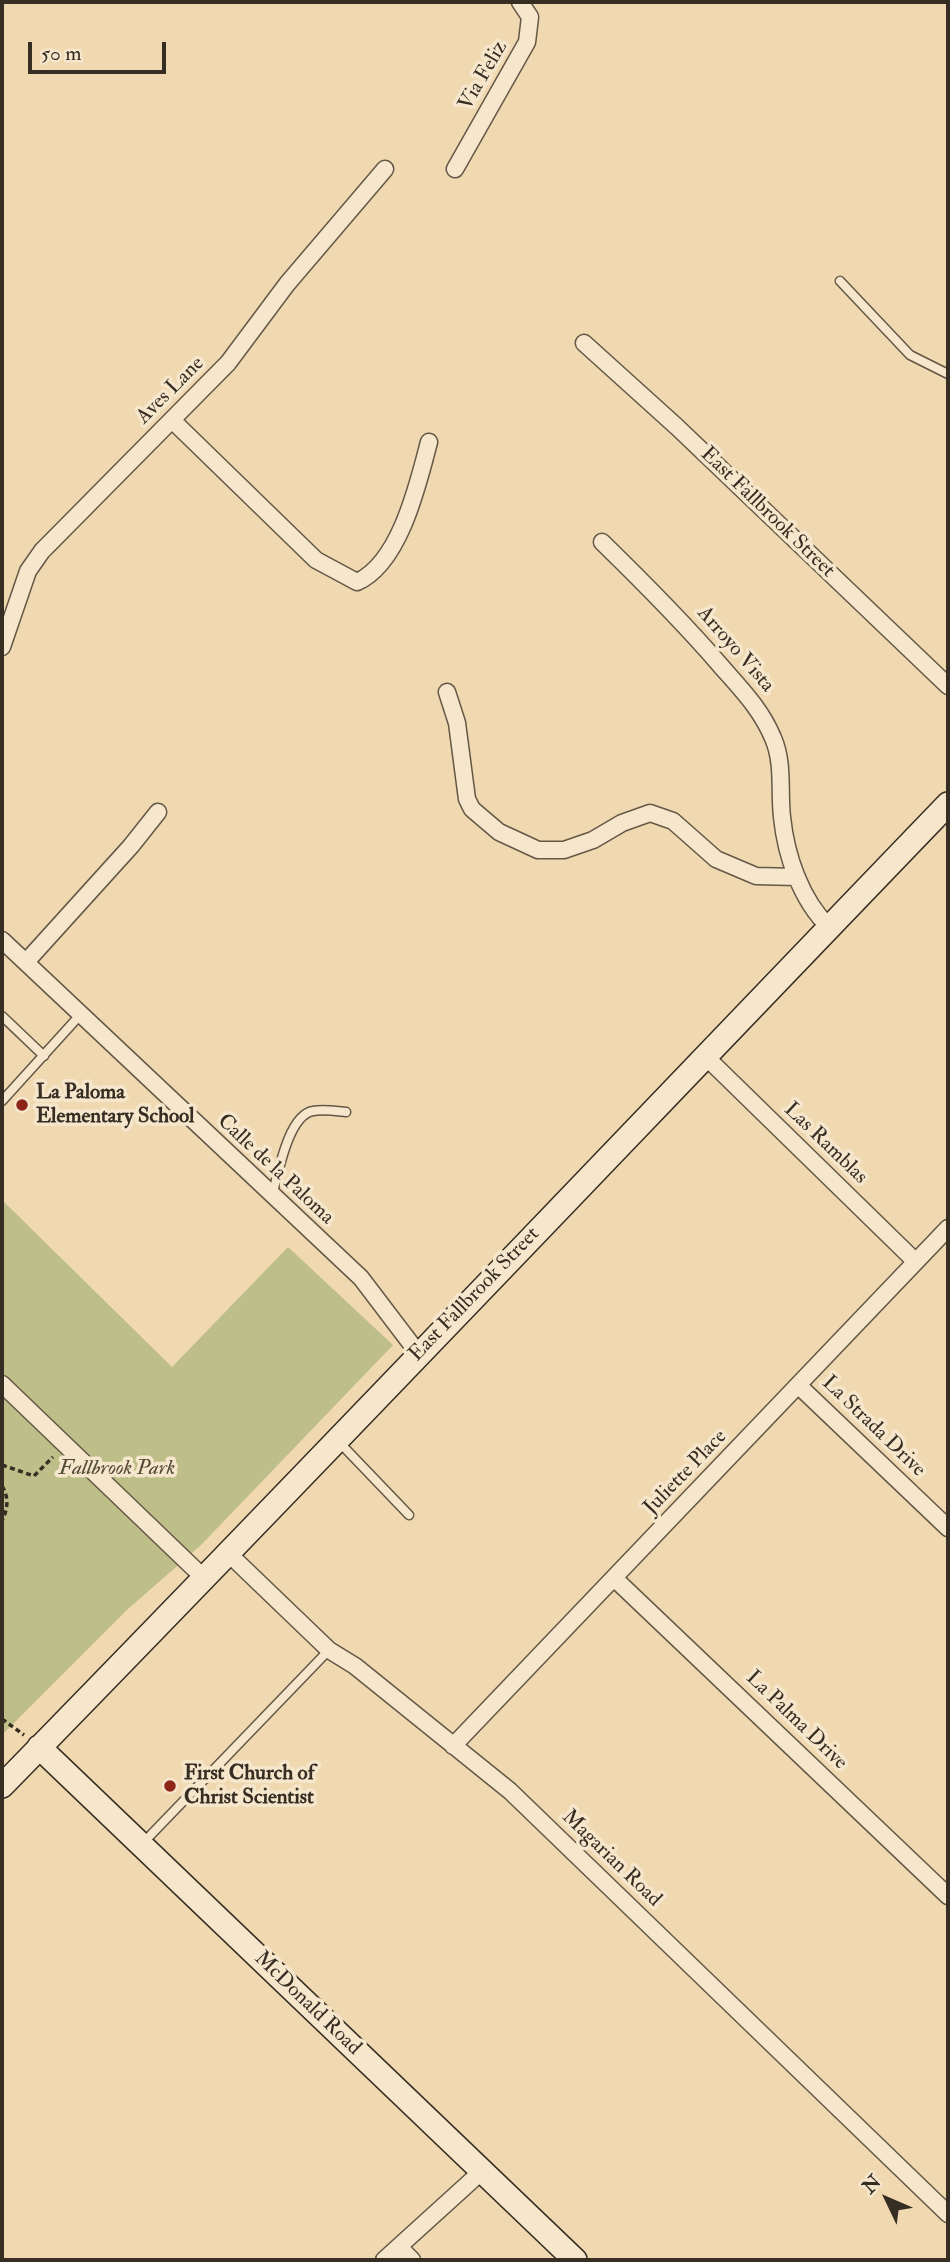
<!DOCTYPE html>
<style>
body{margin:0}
#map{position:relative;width:950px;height:2262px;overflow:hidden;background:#f0d8b1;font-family:"IM FELL Double Pica",serif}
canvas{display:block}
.frame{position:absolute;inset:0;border:4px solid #362d23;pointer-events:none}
.north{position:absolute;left:852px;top:2164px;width:70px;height:70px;-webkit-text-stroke:5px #f5e6cc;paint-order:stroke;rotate:314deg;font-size:19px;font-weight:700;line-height:28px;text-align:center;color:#362d23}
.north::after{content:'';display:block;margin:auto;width:24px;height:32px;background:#362d23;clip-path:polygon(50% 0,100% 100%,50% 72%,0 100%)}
.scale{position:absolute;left:28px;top:42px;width:138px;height:32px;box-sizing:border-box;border:4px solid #362d23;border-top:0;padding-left:9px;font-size:21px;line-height:24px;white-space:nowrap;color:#362d23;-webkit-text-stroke:5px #f5e6cc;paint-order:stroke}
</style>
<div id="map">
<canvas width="950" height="2262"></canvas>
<div class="frame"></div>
<div class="north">N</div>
<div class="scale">50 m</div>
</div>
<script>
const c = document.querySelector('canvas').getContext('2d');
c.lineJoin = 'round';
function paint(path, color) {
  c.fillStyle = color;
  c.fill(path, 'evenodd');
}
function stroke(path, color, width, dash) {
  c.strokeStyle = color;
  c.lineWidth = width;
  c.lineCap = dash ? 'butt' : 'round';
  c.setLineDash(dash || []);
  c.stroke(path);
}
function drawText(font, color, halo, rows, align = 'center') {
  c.font = font + ' "IM FELL Double Pica",serif';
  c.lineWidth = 7;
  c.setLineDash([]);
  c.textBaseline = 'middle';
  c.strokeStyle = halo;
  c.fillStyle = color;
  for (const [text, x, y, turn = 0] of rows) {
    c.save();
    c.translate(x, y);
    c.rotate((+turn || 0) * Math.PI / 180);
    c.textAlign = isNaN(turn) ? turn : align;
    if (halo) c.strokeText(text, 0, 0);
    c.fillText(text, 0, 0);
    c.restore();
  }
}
const green = new Path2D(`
 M2,1200L172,1367L288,1247L393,1345L201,1545L128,1609L2,1735Z`);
const path = new Path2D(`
 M2,1465L34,1476L53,1457
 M2,1486C9,1497 8,1509 2,1521
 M2,1719L24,1735`);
const lane = new Path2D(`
 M840,281L910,355L948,374
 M2,1016L44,1056
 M2,1101L81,1014
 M272,1196C278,1175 288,1115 313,1111C323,1109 336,1111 346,1112
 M339,1442L409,1515
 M143,1843L329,1650`);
const street = new Path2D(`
 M455,169L527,42L530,17L520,2
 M584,343L677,427L948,686
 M172,420L316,560L357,582C400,563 418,484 429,442
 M602,542C643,582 683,622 720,665C741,689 761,709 773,738C784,763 779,791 782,817C786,856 801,900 829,927
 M2,647L28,571L42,551L228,363L287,284L385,169
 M447,692L457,723L467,799L472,809L499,832L538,850H564L593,840L622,823L650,813L673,821L716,859L756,876L797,877
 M2,940L361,1278L418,1353
 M26,962L131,846L158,812
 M706,1057L915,1261
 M2,1384L205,1579
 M799,1386L948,1528
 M229,1554L329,1650L355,1666L510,1791L948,2214
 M614,1578L948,1896
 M453,1746L948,1228
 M400,2248L412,2260
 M384,2260L481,2172`);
const secondary = new Path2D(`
 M39,1747L575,2260
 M2,1786C320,1461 633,1131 948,804`);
const markers = [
 [22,1105,7,"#8f2418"],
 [170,1786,7,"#8f2418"]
];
const streetNames = [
 ["Via Feliz",484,76,-60],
 ["Aves Lane",171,391,-45],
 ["East Fallbrook Street",767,513,44],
 ["Arroyo Vista",735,650,49],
 ["Las Ramblas",825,1144,44],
 ["Calle de la Paloma",275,1170,43],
 ["East Fallbrook Street",475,1295,-46],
 ["La Strada Drive",873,1427,44],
 ["Juliette Place",686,1473,-46],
 ["La Palma Drive",796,1721,44],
 ["Magarian Road",611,1859,44],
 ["McDonald Road",307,2004,44]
];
const poiNames = [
 ["La Paloma",36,1093],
 ["Elementary School",36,1117],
 ["First Church of",184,1774],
 ["Christ Scientist",184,1798]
];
const parkNames = [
 ["Fallbrook Park",117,1469]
];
paint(green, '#bebe88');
stroke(lane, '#645846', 11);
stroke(street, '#645846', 19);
stroke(secondary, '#362d23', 26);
stroke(path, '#362d23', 3.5, [5, 3.5]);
stroke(lane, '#f5e6cc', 8);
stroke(street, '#f5e6cc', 16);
stroke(secondary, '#f5e6cc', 23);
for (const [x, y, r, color] of markers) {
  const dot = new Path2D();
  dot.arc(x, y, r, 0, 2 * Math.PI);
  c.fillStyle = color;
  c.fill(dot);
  stroke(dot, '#f5e6cc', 2.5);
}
drawText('21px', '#362d23', '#f5e6cc', streetNames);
drawText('bold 21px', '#362d23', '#f5e6cc', poiNames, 'left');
drawText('italic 21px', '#514a37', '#f5e6cc', parkNames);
</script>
